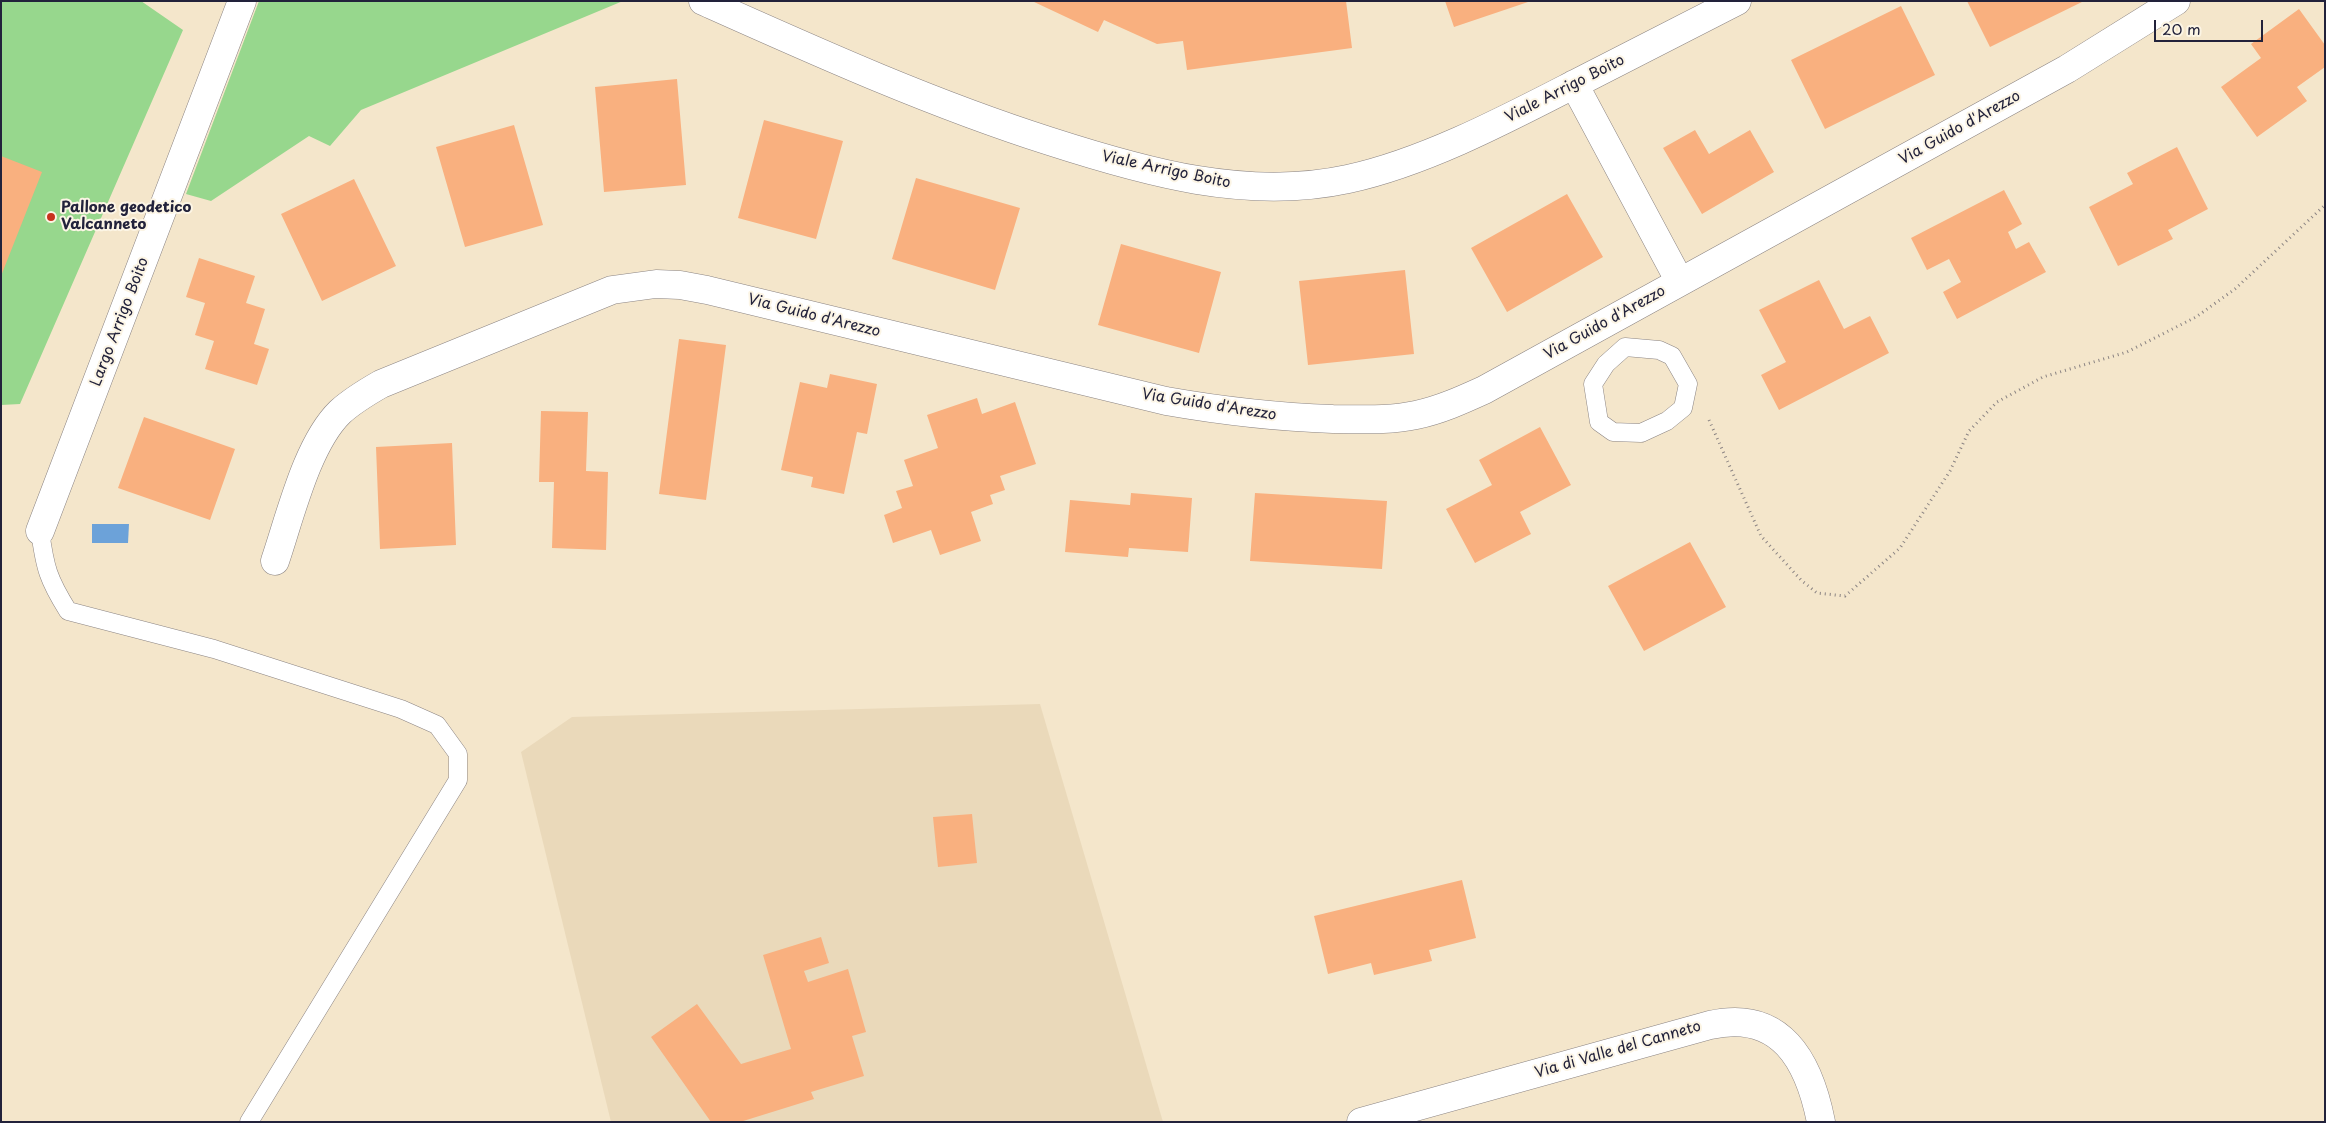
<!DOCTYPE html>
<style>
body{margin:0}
#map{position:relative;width:2326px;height:1123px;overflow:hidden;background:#f4e6cb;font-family:"Playpen Sans",sans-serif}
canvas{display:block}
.frame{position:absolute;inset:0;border:2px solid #22223b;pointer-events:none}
.scale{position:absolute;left:2154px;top:20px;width:109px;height:22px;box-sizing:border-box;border:2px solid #22223b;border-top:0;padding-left:6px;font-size:15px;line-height:18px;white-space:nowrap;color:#22223b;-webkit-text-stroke:4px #fcf5e5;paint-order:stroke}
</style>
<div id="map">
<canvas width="2326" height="1123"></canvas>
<div class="frame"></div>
<div class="scale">20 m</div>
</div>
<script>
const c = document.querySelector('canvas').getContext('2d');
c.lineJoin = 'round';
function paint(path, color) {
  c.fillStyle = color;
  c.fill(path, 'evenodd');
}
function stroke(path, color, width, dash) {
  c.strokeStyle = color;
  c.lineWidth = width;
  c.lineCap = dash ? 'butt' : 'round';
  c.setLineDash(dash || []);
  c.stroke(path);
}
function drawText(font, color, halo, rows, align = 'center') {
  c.font = font + ' "Playpen Sans",sans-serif';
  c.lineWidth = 4;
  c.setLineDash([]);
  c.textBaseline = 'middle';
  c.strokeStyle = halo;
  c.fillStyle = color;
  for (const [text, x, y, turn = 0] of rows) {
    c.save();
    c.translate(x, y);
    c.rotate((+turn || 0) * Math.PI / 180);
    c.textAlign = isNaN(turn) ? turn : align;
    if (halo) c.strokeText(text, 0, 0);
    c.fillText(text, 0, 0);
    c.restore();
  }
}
const built = new Path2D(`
 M1040,704L1163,1122H611L521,752L572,717Z`);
const green = new Path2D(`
 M1,1H141L183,30L20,404L1,405Z
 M259,1H623L361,110L330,146L309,136L211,201L186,194Z`);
const water = new Path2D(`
 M92,524H129L128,543H92Z`);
const building = new Path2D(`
 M1032,1H1346L1352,48L1187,70L1183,41L1157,44L1104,20L1098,32Z
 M1445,1H1528V2L1454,27Z
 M1967,1H2084L1990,47Z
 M1901,6L1935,75L1825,129L1791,60Z
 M2299,9L2325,45V67L2297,87L2307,101L2257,137L2221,87L2261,58L2251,44Z
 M677,79L686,185L604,192L595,87Z
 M764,120L843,141L816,239L738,218Z
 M514,125L543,225L465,247L436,147Z
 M1695,130L1709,154L1750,130L1774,172L1702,214L1663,148Z
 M2177,147L2208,209L2168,230L2173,239L2118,266L2089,207L2133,184L2127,173Z
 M1,156L42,172L1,276Z
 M916,178L1020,208L995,290L892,259Z
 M354,179L396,266L322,301L281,214Z
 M2004,190L2022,224L2008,232L2016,249L2029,242L2046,272L1957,319L1943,292L1961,282L1949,259L1927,270L1911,238Z
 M1567,194L1603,257L1507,312L1471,248Z
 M1121,244L1221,272L1199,353L1098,325Z
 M199,258L255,276L246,303L265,309L254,344L269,349L257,385L205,369L214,341L195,335L205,303L186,297Z
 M1405,270L1414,354L1308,365L1299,281Z
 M1819,280L1844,329L1870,316L1889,353L1779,410L1761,375L1786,362L1759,310Z
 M679,339L726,345L706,500L659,494Z
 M830,374L877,384L867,434L857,432L844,494L811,487L813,477L781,470L800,382L827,388Z
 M977,398L982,414L1015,402L1036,464L1000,476L1005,490L990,495L993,504L971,512L981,541L940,555L931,530L893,543L884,515L902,508L896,491L913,486L904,460L938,448L927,415Z
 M541,411L588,412L586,471L608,472L606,550L552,548L554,482H539Z
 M144,417L235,449L210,520L118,488Z
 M1540,427L1571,485L1520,512L1531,534L1475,563L1446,509L1492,485L1479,460Z
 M452,443L456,545L380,549L376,447Z
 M1131,493L1192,498L1188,552L1129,548L1128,557L1065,552L1070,500L1130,505Z
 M1255,493L1387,501L1382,569L1250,561Z
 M1690,542L1726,607L1644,651L1608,586Z
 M972,814L977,863L938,867L933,817Z
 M1462,880L1476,938L1429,950L1432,961L1374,975L1371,963L1328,974L1314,916Z
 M821,937L829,963L804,971L808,982L848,969L866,1032L852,1036L864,1076L811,1092L814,1099L740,1122H711L651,1037L697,1004L741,1064L791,1049L763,955Z`);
const path = new Path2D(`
 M1709,420L1761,536L1801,580L1817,593L1845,596L1900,548L1950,471L1969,431L1997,402L2043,377L2127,352L2196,317L2235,289L2325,205`);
const lane = new Path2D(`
 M1625,347L1659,350L1672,356L1688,384L1683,408L1667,421L1641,433L1613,432L1599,422L1593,384L1606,364Z
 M40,531C45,568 48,579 68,611L214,649L401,709L437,725L458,754V780L249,1122`);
const street = new Path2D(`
 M703,1C817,52 930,103 1049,141C1145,172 1247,201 1348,179C1422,163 1501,122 1569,87C1625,58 1681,30 1737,1
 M1574,84L1680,282
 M40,531L242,1
 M275,561C290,517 307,444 340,412C352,401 367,392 381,384L612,290L656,284L680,285L707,290L1166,401C1223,411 1274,417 1333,419C1361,419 1388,421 1416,415C1440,410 1462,400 1484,390L2067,69L2176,1
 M1361,1122L1710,1025C1781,1009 1809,1061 1821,1122`);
const markers = [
 [51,217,5,"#c8321e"]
];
const streetNames = [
 ["Viale Arrigo Boito",1565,89,-27],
 ["Via Guido d'Arezzo",1960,128,-29],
 ["Viale Arrigo Boito",1166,170,12],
 ["Via Guido d'Arezzo",814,316,14],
 ["Largo Arrigo Boito",120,322,-69],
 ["Via Guido d'Arezzo",1605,323,-29],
 ["Via Guido d'Arezzo",1209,405,9],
 ["Via di Valle del Canneto",1618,1050,-16]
];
const poiNames = [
 ["Pallone geodetico",61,208],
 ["Valcanneto",61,225]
];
paint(built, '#ead9ba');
paint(green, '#97d78d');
paint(water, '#6ca2d9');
paint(building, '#f9b07f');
stroke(lane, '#8b8483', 19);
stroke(street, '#8b8483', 29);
stroke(path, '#8b8483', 3, [1, 4]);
stroke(lane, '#fff', 18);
stroke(street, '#fff', 28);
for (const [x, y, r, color] of markers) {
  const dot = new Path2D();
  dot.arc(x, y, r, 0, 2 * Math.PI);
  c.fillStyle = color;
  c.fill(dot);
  stroke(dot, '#fcf5e5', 2);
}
drawText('15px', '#22223b', '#fcf5e5', streetNames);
drawText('bold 15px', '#22223b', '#fcf5e5', poiNames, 'left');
</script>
